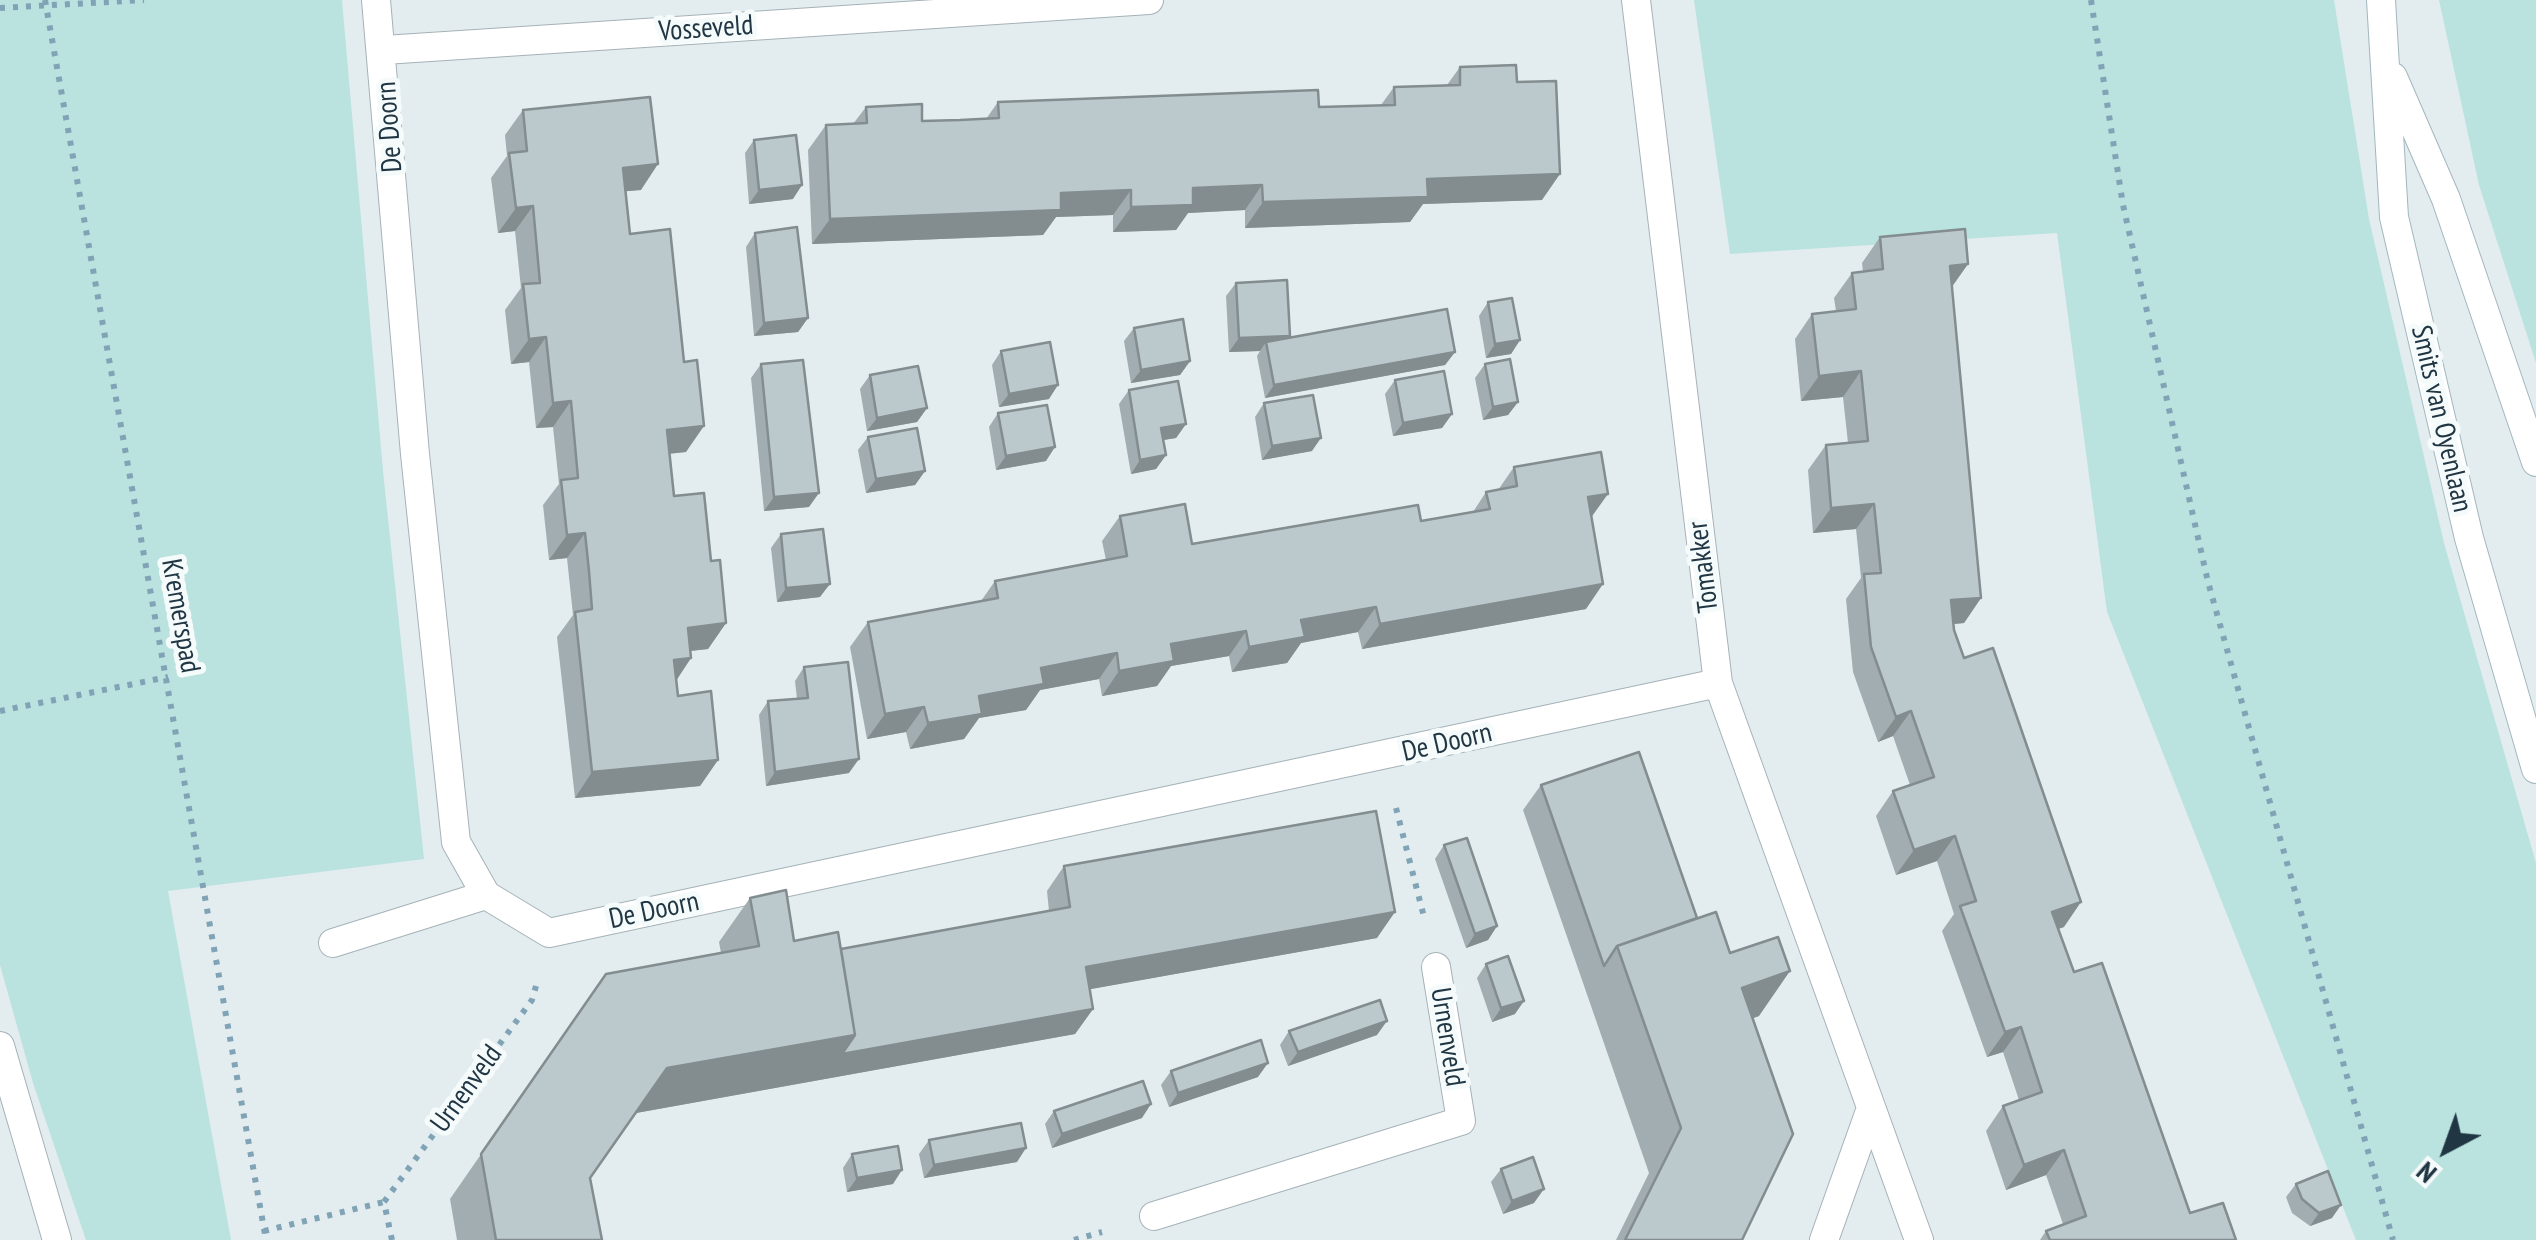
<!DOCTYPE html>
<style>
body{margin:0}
#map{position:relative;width:2536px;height:1240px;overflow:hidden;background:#e3edef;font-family:"PT Sans Narrow",sans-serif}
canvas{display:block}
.north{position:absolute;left:2396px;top:1100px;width:100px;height:100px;-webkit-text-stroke:8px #f5fafb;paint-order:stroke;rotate:221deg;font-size:28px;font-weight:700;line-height:40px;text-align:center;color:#203643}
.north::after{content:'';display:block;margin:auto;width:35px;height:45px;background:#203643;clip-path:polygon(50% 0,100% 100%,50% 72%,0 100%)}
</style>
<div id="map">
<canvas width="2536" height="1240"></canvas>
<div class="north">N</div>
</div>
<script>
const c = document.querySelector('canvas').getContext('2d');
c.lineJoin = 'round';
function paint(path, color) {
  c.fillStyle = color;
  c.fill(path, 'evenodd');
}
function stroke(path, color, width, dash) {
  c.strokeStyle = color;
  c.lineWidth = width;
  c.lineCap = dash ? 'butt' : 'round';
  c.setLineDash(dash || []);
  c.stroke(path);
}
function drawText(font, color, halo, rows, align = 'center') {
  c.font = font + ' "PT Sans Narrow",sans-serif';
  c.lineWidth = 10;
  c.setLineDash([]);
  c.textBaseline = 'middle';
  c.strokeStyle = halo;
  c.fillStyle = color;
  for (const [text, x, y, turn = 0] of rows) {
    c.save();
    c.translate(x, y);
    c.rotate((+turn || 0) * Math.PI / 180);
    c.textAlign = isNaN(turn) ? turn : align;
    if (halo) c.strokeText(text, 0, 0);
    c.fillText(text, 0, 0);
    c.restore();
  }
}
const green = new Path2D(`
 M0,0H342L383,471L424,859L168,891L231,1240H86L33,1083L0,965Z
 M1694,0H2334L2369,219L2444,543L2536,863V1240H2356L2107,612L2057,233L1730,254Z
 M2439,0H2536V363L2479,185Z`);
const path = new Path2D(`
 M45,0L266,1240
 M2091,0L2123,205L2208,582L2393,1240
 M0,8L144,0
 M0,711L168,677
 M1396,808L1424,917
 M264,1231L384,1202
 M392,1240L384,1202L532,1000L536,986
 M1074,1240L1102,1232`);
const service = new Path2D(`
 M333,943L486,895`);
const minor = new Path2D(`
 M376,0L415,454L456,842L486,895L549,933L1718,683
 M1636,0L1718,683L1919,1240
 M384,50L1149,0
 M1154,1216L1461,1121L1436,967
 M1824,1240L1870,1111`);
const tertiary = new Path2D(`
 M0,1046L57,1240`);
const secondary = new Path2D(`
 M2381,0L2394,217L2469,538L2536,769
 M2393,77L2446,199L2536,462`);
const wall = new Path2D(`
 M1460,67L1517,82L1542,200L1423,204L1410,222L1245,228V210L1188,213L1176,230L1113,232V215L1056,217L1043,235L812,244L808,150L826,125L853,124L866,107L922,121L986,119L998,102L1319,107L1381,105L1394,87L1447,85Z
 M523,110L641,190L626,191L630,234L686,452L670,453L674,496L711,561L726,623L708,649L691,651V658L676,680L678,696L718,760L700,786L575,798L557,637L573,615L567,558L549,560L543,505L559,484L553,427L536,428L529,362L511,364L505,310L521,288L515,231L498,233L491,178L507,156L505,135Z
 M754,140L793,199L749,204L745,153Z
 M755,233L808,318L798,332L754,336L746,247Z
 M1880,237L1968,264L1952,287L1981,598L1964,623L1953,624L1954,630L2064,927L2058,929L2074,972L2190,1213L2236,1240H2040L2046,1231L2063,1224L2046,1175L2006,1190L1986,1131L2003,1106L2019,1100L2003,1052L1987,1057L1942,931L1954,914L1937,861L1896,875L1876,816L1893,791L1910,785L1893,736L1878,742L1853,672L1846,599L1861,578L1856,529L1813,533L1808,470L1826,445L1848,443L1843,397L1801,401L1795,339L1812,314L1836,311L1834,298L1852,273L1863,272L1862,263Z
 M1236,283L1288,338L1455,352L1445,365L1265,398L1257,356L1260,351L1229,352L1226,296Z
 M1488,302L1520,340L1511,354L1486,358L1479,316Z
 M1134,328L1190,361L1180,375L1131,383L1124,341Z
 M1001,351L1049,399L999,407L992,365Z
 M761,364L809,507L764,511L751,378Z
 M1485,364L1518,402L1508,415L1483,420L1475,378Z
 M870,375L927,408L917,422L867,431L860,389Z
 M1395,380L1452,414L1442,428L1393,436L1385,394Z
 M1129,390L1186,424L1176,438L1163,440L1166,455L1156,469L1131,474L1119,404Z
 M1264,403L1312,451L1262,460L1255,417Z
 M998,413L1046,461L996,470L989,427Z
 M868,437L925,471L915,485L866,493L858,450Z
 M1514,467L1592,517L1586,609L1362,649L1358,632L1301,643L1287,663L1232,672L1229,656L1171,666L1157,686L1102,696L1099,679L1040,690L1026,710L979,718L964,739L910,749L906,732L867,739L850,647L868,622L981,601L995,581L1106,560L1102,541L1120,516L1192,544L1421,521L1473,512L1486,492L1498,490Z
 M781,534L820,597L777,602L771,548Z
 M804,667L849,773L766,786L759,715L768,701L797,699L795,681Z
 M1541,785L1697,918L1730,953L1759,1016L1753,1018L1742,1240H1616L1649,1173L1523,810Z
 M1444,845L1497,926L1488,940L1466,948L1435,859Z
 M1064,866L1377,938L1090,989L1093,1009L1075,1034L636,1113L590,1178L602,1240H457L450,1199L606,974L721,953L719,942L750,898L794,941L841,949L1049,911L1047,891Z
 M1486,964L1515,1014L1492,1022L1477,978Z
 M1289,1031L1377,1035L1288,1066L1280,1045Z
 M1171,1071L1258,1077L1169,1107L1161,1085Z
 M1054,1111L1142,1118L1052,1148L1045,1124Z
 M929,1140L1017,1162L924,1178L919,1154Z
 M852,1154L893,1184L847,1192L843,1168Z
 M1501,1169L1534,1203L1503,1214L1491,1182Z
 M2296,1184L2332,1218L2310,1226L2292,1213L2286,1197Z`);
const shadedWall = new Path2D(`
 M658,164L641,190L605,193L623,168Z
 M1560,174L1542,200L1423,204L1410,222L1245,228L1263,202L1427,179Z
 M802,185L793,199L749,204L759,190Z
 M1262,185L1245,210L1188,213L1176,230L1113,232L1131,207L1193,188Z
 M1131,190L1113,215L1056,217L1043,235L812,244L830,219L1061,193Z
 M533,206L515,231L498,233L516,208Z
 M1968,264L1950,289V266Z
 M808,318L798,332L754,336L764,323Z
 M1290,336L1280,350L1266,342L1260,351L1229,352L1239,338Z
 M546,337L529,362L511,364L529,339Z
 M1520,340L1511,354L1486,358L1495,344Z
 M1455,352L1445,365L1265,398L1274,385Z
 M1190,361L1180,375L1131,383L1141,370Z
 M1861,371L1843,397L1801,401L1819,376Z
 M1058,385L1049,399L999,407L1009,394Z
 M571,401L553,427L536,428L553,403Z
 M1518,402L1508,415L1483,420L1493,407Z
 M927,408L917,422L867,431L877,418Z
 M1452,414L1442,428L1393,436L1403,423Z
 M1186,424L1176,438L1151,442L1161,428Z
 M704,426L686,452L650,456L667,430Z
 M1321,438L1312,451L1262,460L1272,446Z
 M1055,447L1046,461L996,470L1006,456Z
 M1166,455L1156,469L1131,474L1140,460Z
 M925,471L915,485L866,493L876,479Z
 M819,493L809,507L764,511L774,497Z
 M1608,494L1590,519L1588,497Z
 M1874,504L1856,529L1813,533L1831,508Z
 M585,533L567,558L549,560L567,535Z
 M830,584L820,597L777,602L786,588Z
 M1603,584L1586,609L1362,649L1380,624Z
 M1981,598L1964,623L1933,626L1951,600Z
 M1376,607L1358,632L1301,643L1287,663L1232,672L1249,647L1301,620Z
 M726,623L708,649L670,653L688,628Z
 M1246,631L1229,656L1171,666L1157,686L1102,696L1119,671L1171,644Z
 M1117,653L1099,679L1040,690L1026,710L979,718L964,739L910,749L928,723L979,696L1041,668Z
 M691,658L674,684V660Z
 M924,707L906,732L867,739L885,714Z
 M1911,711L1893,736L1878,742L1896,717Z
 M859,759L849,773L766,786L775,772Z
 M718,760L700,786L575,798L592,772Z
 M1955,836L1937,861L1896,875L1914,850Z
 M2081,902L2064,927L2034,937L2052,912Z
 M1395,912L1377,938L1069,993L1086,967Z
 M1497,926L1488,940L1466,948L1475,934Z
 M1790,971L1759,1016L1711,1033L1742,988Z
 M1524,1001L1515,1014L1492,1022L1501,1008Z
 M1093,1009L1075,1034L636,1113L667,1068L855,1035Z
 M1387,1021L1377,1035L1288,1066L1298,1052Z
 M2021,1027L2003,1052L1987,1057L2005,1032Z
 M1268,1063L1258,1077L1169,1107L1178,1093Z
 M1151,1104L1142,1118L1052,1148L1062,1134Z
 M1026,1148L1017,1162L924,1178L934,1165Z
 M2064,1150L2046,1175L2006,1190L2024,1165Z
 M902,1170L893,1184L847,1192L857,1178Z
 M1544,1189L1534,1203L1503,1214L1512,1201Z
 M2341,1205L2332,1218L2310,1226L2319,1213Z`);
const building = new Path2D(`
 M1516,65L1517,82L1556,81L1560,174L1427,179L1428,197L1263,202L1262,185L1193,188V205L1131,207V190L1061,193V210L830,219L826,125L867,123L866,107L922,104V121L960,120L999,118L998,102L1318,90L1319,107L1395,105L1394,87L1460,85V67Z
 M650,97L658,164L623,168L630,234L670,229L684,362L697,360L704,426L667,430L674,496L704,493L711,561L720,560L726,623L688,628L691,658L674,660L678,696L711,691L718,760L592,772L575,612L592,609L589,571L585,533L567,535L561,480L578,478L571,401L553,403L546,337L529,339L523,284L540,283L533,206L516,208L509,153L527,151L523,110Z
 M796,135L802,185L759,190L754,140Z
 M797,227L808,318L764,323L755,233Z
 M1965,229L1968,264L1950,266L1981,598L1951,600L1954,630L1964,658L1993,648L2081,902L2052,912L2074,972L2102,963L2190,1213L2223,1203L2236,1240H2050L2046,1231L2086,1216L2064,1150L2024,1165L2003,1106L2042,1092L2021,1027L2005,1032L1960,906L1976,901L1955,836L1914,850L1893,791L1934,777L1911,711L1896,717L1871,647L1864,574L1881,573L1874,504L1831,508L1826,445L1868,441L1861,371L1819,376L1812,314L1856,309L1852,273L1883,269L1880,237Z
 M1287,280L1290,336L1239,338L1236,283Z
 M1512,298L1520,340L1495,344L1488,302Z
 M1447,309L1455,352L1274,385L1266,342Z
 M1183,319L1190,361L1141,370L1134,328Z
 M1050,342L1058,385L1009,394L1001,351Z
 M1510,359L1518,402L1493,407L1485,364Z
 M803,360L819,493L774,497L761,364Z
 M918,366L927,408L877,418L870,375Z
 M1444,371L1452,414L1403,423L1395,380Z
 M1178,381L1186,424L1161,428L1166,455L1140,460L1129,390Z
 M1313,395L1321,438L1272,446L1264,403Z
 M1047,405L1055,447L1006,456L998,413Z
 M917,428L925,471L876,479L868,437Z
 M1601,452L1608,494L1588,497L1603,584L1380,624L1376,607L1301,620L1305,637L1249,647L1246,631L1171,644L1174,661L1119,671L1117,653L1041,668L1044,684L979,696L982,714L928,723L924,707L885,714L868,622L998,598L995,581L1127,556L1120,516L1185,504L1192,544L1418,505L1421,521L1490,509L1486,492L1517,486L1514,467Z
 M823,529L830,584L786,588L781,534Z
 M848,662L859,759L775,772L768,701L808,698L804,667Z
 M1639,752L1697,918L1617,946L1604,966L1541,785Z
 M1376,811L1395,912L1086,967L1093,1009L842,1054L855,1035L841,949L1070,907L1064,866Z
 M1467,838L1497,926L1475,934L1444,845Z
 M786,890L794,941L838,932L855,1035L667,1068L590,1178L602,1240H496L481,1154L606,974L759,946L750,898Z
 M1716,912L1730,953L1778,937L1790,971L1742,988L1793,1134L1742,1240H1625L1681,1128L1617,946Z
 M1508,956L1524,1001L1501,1008L1486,964Z
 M1380,1000L1387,1021L1298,1052L1289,1031Z
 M1261,1040L1268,1063L1178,1093L1171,1071Z
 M1143,1081L1151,1104L1062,1134L1054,1111Z
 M1021,1123L1026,1148L934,1165L929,1140Z
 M898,1146L902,1170L857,1178L852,1154Z
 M1533,1157L1544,1189L1512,1201L1501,1169Z
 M2328,1171L2341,1205L2319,1213L2302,1199L2296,1184Z`);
const streetNames = [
 ["Vosseveld",706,29,-4],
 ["De Doorn",390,127,-94],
 ["Smits van Oyenlaan",2441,419,77],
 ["Tomakker",1704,567,-97],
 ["Kremerspad",180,616,80],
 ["De Doorn",1447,743,-13],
 ["De Doorn",654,911,-12],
 ["Urnenveld",1447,1037,81],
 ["Urnenveld",467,1089,-54]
];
paint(green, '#bae2df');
stroke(service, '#a5b2b8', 30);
stroke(minor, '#a5b2b8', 30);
stroke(tertiary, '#a5b2b8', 30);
stroke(secondary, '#a3b7bf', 30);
stroke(path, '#80a4b6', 6, [5, 8]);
stroke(service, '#fff', 28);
stroke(minor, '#fff', 28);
stroke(tertiary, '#fff', 28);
stroke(secondary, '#fff', 28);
paint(wall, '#a1adb0');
paint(shadedWall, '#838d90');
paint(building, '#bbc9cd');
stroke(building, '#838d90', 2.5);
drawText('28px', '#203643', '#f5fafb', streetNames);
</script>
